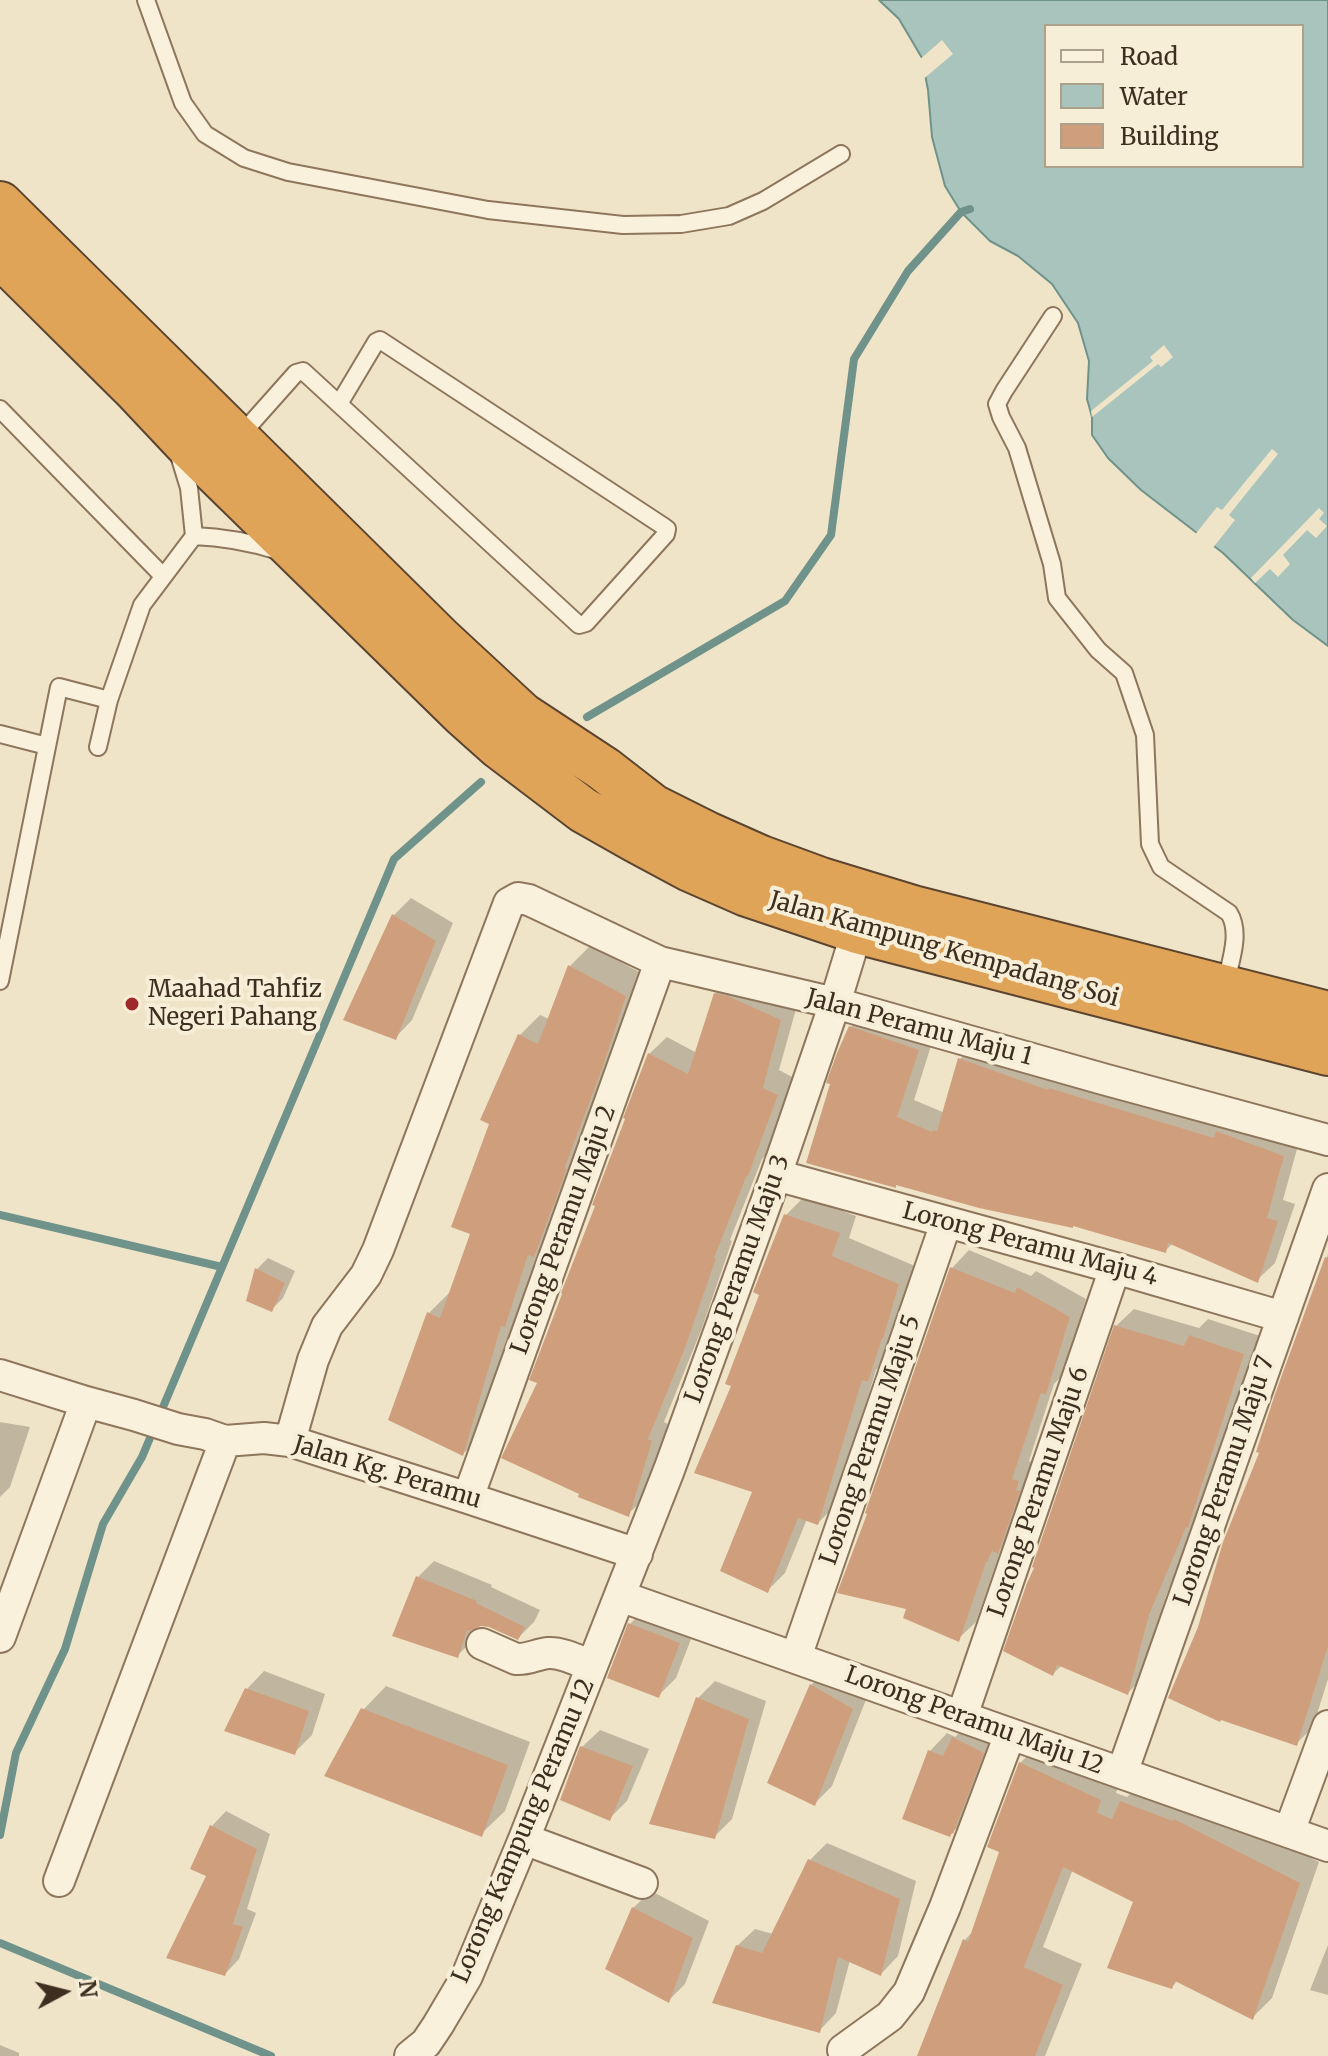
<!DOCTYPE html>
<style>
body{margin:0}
#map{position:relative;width:1328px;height:2056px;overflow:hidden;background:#f0e4c8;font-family:Merriweather,serif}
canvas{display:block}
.legend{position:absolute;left:1044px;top:24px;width:260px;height:144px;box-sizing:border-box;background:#f7eed8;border:2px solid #ada18e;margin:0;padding:10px 14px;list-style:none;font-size:24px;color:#3d2e20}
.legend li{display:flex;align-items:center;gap:16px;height:40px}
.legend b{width:40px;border:2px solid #ada18e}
.north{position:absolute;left:24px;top:1952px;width:80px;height:80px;-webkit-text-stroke:6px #f7eed8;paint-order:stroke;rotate:83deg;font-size:22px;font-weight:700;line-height:32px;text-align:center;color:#3d2e20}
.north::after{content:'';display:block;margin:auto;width:28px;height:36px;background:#3d2e20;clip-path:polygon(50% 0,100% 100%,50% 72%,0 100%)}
</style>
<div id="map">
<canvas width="1328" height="2056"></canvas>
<ul class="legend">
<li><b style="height:10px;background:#faf1dc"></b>Road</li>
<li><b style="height:22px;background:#a9c4bc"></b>Water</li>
<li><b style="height:22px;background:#cf9f7d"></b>Building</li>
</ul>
<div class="north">N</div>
</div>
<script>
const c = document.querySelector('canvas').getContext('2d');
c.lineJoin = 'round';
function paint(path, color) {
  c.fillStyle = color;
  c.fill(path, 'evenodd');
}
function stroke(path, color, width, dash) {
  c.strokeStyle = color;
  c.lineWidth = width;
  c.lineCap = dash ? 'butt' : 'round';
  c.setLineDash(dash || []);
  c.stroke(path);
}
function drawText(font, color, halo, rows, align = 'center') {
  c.font = font + ' Merriweather,serif';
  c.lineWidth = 8;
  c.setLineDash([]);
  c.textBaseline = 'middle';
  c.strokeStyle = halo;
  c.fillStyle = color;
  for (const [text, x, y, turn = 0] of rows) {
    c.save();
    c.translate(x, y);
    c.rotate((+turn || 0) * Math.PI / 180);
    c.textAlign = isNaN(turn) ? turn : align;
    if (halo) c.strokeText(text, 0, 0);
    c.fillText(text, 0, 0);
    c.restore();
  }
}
const water = new Path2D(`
 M879,0H1328V646L1293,620L1223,553L1141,490L1108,458L1092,435V417L1087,399L1089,361L1078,323L1052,284L1018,256L990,241L961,212L945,186L932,137L928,90L922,58L899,19ZM1046,26H1302V166H1046Z`);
const pier = new Path2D(`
 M942,40L953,54L921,81L918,61Z
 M1164,345L1173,357L1161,367L1158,364L1092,417L1091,411L1153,361L1150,357Z
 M1272,449L1278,454L1229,515L1235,520L1212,549L1194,536L1217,507L1222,510Z
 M1319,508L1324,513L1319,519L1327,526L1316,538L1307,530L1283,555L1290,564L1278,577L1270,569L1255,583L1251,578Z`);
const shadow = new Path2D(`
 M411,898L453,923L412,1020L395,1038L394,915Z
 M590,946L645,975L525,1305L519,1311L483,1434L463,1454L429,1313L449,1293L451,1294L473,1233L491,1122L520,1035L540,1015L549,1019L570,966Z
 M733,977L798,1002L779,1070L794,1078L765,1156L762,1159L730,1240L732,1241L702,1328L664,1422L668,1424L646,1497L628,1514L540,1382L649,1054L667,1037L697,1053L715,994Z
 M868,1009L935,1033L914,1100L945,1113L960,1059L978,1042L1300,1138L1283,1200L1295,1204L1275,1263L1257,1280L1173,1243L1165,1251L1074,1224L898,1183L895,1186L851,1027Z
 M804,1197L856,1216L849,1238L915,1266L884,1362L876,1370L835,1506L818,1523L807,1519L785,1573L768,1590L755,1491L734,1385L762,1294L755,1291L786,1215Z
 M969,1250L1031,1276L1036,1271L1086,1299L1063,1375L1054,1384L1029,1461L1036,1464L1015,1534L1001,1549L976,1622L958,1639L909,1608L867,1512L952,1268Z
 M1328,1254V1679L1313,1727L1296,1744L1200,1627L1262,1452L1277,1395Z
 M268,1258L295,1271L283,1298L272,1309L257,1269Z
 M1134,1309L1199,1328L1208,1319L1260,1336L1205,1509L1200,1515L1166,1596L1145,1675L1128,1693L1062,1665L1053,1674L1036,1567L1116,1326Z
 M0,1422L30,1427L10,1487L0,1497Z
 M434,1561L492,1585L491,1587L540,1610L534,1622L518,1638L489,1625H478L474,1639L457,1656L418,1577Z
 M647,1607L696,1626L676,1678L658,1696L630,1624Z
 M829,1668L869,1692L832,1786L815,1803L811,1685Z
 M264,1671L325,1694L312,1735L294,1753L247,1689Z
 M715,1681L766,1701L732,1819L714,1837L698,1698Z
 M386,1686L530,1742L505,1811L481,1834L363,1710Z
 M971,1721L1000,1736L970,1814L950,1835L930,1751L947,1733L955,1737Z
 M600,1730L649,1749L627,1801L609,1819L582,1747Z
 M1041,1743L1120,1779L1116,1793L1127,1797L1142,1782L1195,1800L1319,1862L1272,1998L1252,2018L1178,1980L1172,1987L1136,1901L1073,1869L1043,1947L1082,1964L1045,2056H919L965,1940L974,1930L1001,1851L1020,1763Z
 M226,1811L270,1834L247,1909L256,1913L239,1959L225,1974L212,1826Z
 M827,1843L916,1881L898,1956L881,1974L850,1960L836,2013L819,2031L737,1946L755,1929L773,1934L809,1861Z
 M651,1891L709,1921L685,1984L668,2001L633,1908Z
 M1328,1945V1995L1310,1990Z
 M0,2045L19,2053V2056H0Z`);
const stream = new Path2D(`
 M587,717L785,601L831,535L854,359L908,271L961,212L970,209
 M0,1215L222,1267
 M0,1835L16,1753L65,1649L103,1524L142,1457L394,859L481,782
 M0,1943L271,2056`);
const building = new Path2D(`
 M392,914L436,941L396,1040L343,1020Z
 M568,965L626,996L602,1069L565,1167L567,1168L558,1193L534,1257L528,1255L505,1327L501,1326L463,1456L388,1420L427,1312L440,1318L470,1234L451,1227L489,1124L480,1120L518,1034L538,1044Z
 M714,993L728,996L781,1020L763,1088L778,1095L748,1176L747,1175L714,1258H716L685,1348L648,1439L652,1441L629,1517L578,1497L579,1494L501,1458L537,1383L529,1380L562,1294L561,1293L595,1206L592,1205L625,1119L623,1118L648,1053L688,1074Z
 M849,1026L919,1050L897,1117L932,1132L933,1130L937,1131L958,1058L1048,1090L1049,1088L1214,1138L1216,1131L1284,1156L1267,1218L1278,1221L1258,1283L1168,1243L1166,1253L1073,1226V1228L979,1208L896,1185V1188L806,1163L830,1084L826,1083L837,1053Z
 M784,1214L840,1233L832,1256L899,1284L883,1339L882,1338L868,1382L862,1380L818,1525L798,1518L768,1593L720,1571L752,1492L694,1473L731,1386L725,1384L759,1295L753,1292Z
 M1325,1257L1328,1258V1646L1297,1746L1221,1720L1220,1722L1168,1698L1198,1627L1223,1542L1259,1453L1256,1452L1275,1394Z
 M950,1267L1015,1293L1017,1287L1070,1317L1046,1395L1041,1393L1012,1479L1019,1481L1016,1490L1020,1491L998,1554L992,1551L987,1562H986L959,1642L903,1618L906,1609L837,1593L867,1514L865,1513Z
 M255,1268L285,1283L272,1312L246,1301Z
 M1114,1325L1184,1346L1189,1335L1244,1354L1188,1528L1186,1527L1149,1615L1128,1695L1057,1665L1053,1676L1003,1651L1027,1583L1034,1568L1032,1567Z
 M416,1576L477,1601L476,1603L525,1627L518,1640L489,1627L481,1626L470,1631L467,1630L458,1658L392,1636Z
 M628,1623L680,1643L659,1698L607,1678Z
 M810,1684L853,1709L815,1806L767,1783Z
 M245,1688L309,1711L295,1755L224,1731Z
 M696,1697L749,1719L715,1839L649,1824Z
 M361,1708L508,1765L482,1837L324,1776Z
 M952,1737L984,1753L953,1834L952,1833L950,1837L902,1819L928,1750L943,1756Z
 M580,1746L633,1766L610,1821L560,1800Z
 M1019,1762L1101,1800L1097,1813L1112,1819L1120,1801L1173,1821L1174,1819L1300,1883L1253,2020L1175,1981L1172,1989L1107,1968L1133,1902L1063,1867L1024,1967L1063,1985L1035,2056H917L963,1939L968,1942L999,1852L987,1847Z
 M210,1825L257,1849L233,1924L243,1927L225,1976L166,1958L206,1876L190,1869Z
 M808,1859L900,1899L881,1976L838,1957L820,2033L712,2003L736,1945L762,1953Z
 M632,1907L693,1938L669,2003L605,1969Z`);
const lane = new Path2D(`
 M146,0L183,103L205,134L244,158L288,172L488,210L623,225L681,224L729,216L763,201L841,154
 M1053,316L1004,391L997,404L1001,417L1017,448L1052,564L1057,598L1098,650L1124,673L1145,735L1150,844L1161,867L1229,913C1242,934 1229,964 1225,987
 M0,409L163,576
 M239,437L296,373L303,371L579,625L586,623L666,534L667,529L663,526L380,340L376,342L339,404
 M194,536C224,537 250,542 279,551
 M0,734L47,746
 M98,747L109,700L142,605L194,536L189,488L178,452
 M0,981L59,687L109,700`);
const street = new Path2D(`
 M776,1175L1115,1268L1283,1317
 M0,1375L86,1402L134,1415L178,1429L205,1434L225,1441L264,1438L290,1441L468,1498L637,1554
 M290,1441L313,1360L327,1326L366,1275L378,1250L509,903L518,898L529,900L660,962L835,1003L1103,1079L1328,1140
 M468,1498L660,962
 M620,1596L1328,1846
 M0,1637L86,1402
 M482,1644L516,1659C528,1660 537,1654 548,1653C562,1652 579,1661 592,1666
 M796,1657L946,1223
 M962,1716L1115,1268
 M1122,1773L1328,1189
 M1289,1832L1328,1726
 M524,1839L642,1883
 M59,1881L225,1441
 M843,2050L890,2016L909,1992L945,1907L1010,1734
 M410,2056L426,2043L438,2025L467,1976L524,1839L669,1470L776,1175L835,1003L857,931`);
const highway = new Path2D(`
 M0,204L440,639L522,715L604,769L653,807L707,834L761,858L821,880L913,908L1328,1014
 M0,255L137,391L185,442L463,714L500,747L583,810L636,840L690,869L747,894L857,931L1328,1053`);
const markers = [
 [132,1004,8,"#9e2a2b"]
];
const streetNames = [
 ["Jalan Kampung Kempadang Soi",944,950,16],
 ["Jalan Peramu Maju 1",919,1028,15],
 ["Lorong Peramu Maju 2",564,1230,-70],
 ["Lorong Peramu Maju 4",1030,1245,15],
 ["Lorong Peramu Maju 3",738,1279,-70],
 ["Lorong Peramu Maju 5",871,1440,-71],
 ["Jalan Kg. Peramu",387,1473,17],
 ["Lorong Peramu Maju 7",1225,1481,-71],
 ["Lorong Peramu Maju 6",1039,1492,-71],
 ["Lorong Peramu Maju 12",974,1721,20],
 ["Lorong Kampung Peramu 12",524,1831,-67]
];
const poiNames = [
 ["Maahad Tahfiz",148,990],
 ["Negeri Pahang",148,1018]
];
paint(water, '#a9c4bc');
stroke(water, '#6f938a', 2);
paint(pier, '#f0e4c8');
paint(shadow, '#0003');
stroke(stream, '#6f938a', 8);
paint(building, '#cf9f7d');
stroke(lane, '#8d765c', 20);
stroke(street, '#8d765c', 34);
stroke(highway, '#5b4430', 48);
stroke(lane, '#faf1dc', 16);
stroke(street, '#faf1dc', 30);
stroke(highway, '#e0a458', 44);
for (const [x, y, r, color] of markers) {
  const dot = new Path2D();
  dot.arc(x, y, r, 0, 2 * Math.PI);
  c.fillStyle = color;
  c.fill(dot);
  stroke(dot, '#f7eed8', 3);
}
drawText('24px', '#3d2e20', '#f7eed8', streetNames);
drawText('24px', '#3d2e20', '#f7eed8', poiNames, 'left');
</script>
